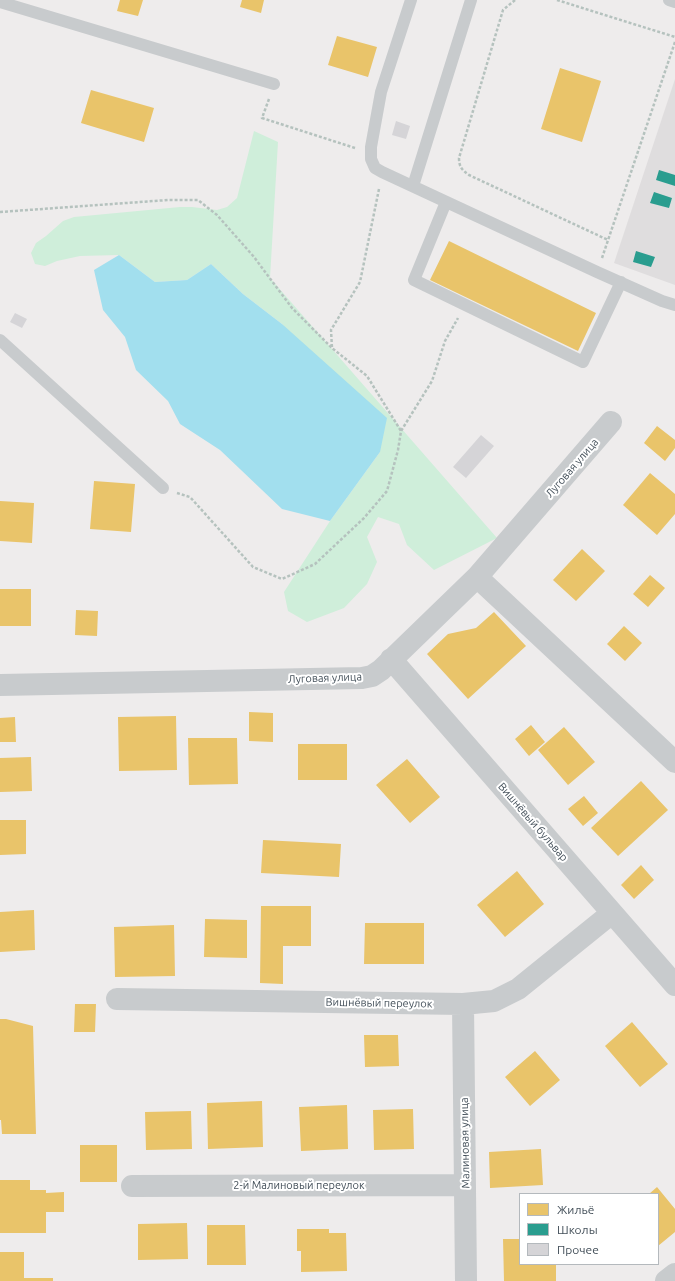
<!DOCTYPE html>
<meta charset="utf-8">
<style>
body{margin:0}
#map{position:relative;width:675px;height:1281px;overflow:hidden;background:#eeecec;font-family:Ubuntu,sans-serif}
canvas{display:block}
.legend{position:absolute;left:519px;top:1193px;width:140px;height:72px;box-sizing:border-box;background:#fff;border:1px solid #b4b9bd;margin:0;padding:5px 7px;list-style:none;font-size:12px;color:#434f59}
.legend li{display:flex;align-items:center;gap:8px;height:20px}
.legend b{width:20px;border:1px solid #b4b9bd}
</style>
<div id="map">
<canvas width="675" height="1281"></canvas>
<ul class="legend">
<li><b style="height:11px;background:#e9c46a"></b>Жильё</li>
<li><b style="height:11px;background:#2a9d8f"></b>Школы</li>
<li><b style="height:11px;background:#d5d4d7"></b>Прочее</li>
</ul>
</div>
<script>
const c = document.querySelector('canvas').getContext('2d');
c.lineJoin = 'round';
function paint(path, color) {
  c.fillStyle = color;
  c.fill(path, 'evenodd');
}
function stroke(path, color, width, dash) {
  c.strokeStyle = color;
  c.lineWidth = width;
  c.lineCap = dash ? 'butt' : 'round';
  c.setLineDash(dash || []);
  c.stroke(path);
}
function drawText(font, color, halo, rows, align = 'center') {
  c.font = font + ' Ubuntu,sans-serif';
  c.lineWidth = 4;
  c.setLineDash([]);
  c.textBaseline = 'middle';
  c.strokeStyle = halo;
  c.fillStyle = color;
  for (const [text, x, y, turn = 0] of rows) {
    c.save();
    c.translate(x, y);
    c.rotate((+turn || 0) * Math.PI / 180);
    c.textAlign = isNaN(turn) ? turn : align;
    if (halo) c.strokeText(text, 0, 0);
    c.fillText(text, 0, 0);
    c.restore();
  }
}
const education = new Path2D(`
 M675,79V285L614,263Z`);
const green = new Path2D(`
 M254,131L278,142L270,278L497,538L434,570L407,545L399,524L378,517L367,537L377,562L367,584L344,608L307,622L288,611L284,592L330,521L380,452L282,324L243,294L211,264L187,280L155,282L119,255L80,256L57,261L45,266L35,264L31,253L36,243L46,236L63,221L74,217L180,207H192L217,210L227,207L237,198Z`);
const water = new Path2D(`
 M119,255L155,282L187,280L211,264L243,294L282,324L387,418L380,452L330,521L282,509L220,450L180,424L168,401L136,370L125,337L103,310L94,270Z`);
const homes = new Path2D(`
 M120,0H143L138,16L117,11Z
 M242,0H264L261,13L240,7Z
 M337,36L377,47L368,77L328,65Z
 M560,68L601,81L582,142L541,129Z
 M91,90L154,108L144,142L81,123Z
 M449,241L596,313L578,351L430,280Z
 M657,426L675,440V448L665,461L644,443Z
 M650,473L675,494V514L657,535L623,505Z
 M94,481L135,484L131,532L90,529Z
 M0,501L34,503L32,543L0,541Z
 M582,549L605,571L576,601L553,580Z
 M650,575L665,588L648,607L633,594Z
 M0,589H31V626H0Z
 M76,610L98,611L97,636L75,635Z
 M494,612L526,646L468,699L427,654L448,634L476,628Z
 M624,626L642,643L625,661L607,644Z
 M249,712L273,713V742L249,741Z
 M176,716L177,770L119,771L118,717Z
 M15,717L16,742H0V718Z
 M531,725L545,742L529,756L515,739Z
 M564,727L595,762L568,785L538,750Z
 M188,738H237L238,784L189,785Z
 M298,744H347V780H298Z
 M31,757L32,791L0,792V758Z
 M407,759L440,797L410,823L376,785Z
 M641,781L668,810L618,856L591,828Z
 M584,796L598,813L583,826L568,809Z
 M0,820H26V854L0,855Z
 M263,840L341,844L339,877L261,873Z
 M641,865L654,880L634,899L621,885Z
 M517,871L544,904L505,937L477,905Z
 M261,906H311V946H283V984L260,983Z
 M34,910L35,950L0,952V912Z
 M205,919L247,920V958L204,957Z
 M365,923H424V964H364Z
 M174,925L175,976L115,977L114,927Z
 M75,1004H96L95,1032H74Z
 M0,1019H6L33,1026L36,1134H2L1,1120H0Z
 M632,1022L668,1064L640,1087L605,1046Z
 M364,1035H398L399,1066L365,1067Z
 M535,1051L560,1080L530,1106L505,1077Z
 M262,1101L263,1147L208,1149L207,1103Z
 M347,1105L348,1149L301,1151L299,1107Z
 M413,1109L414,1149L374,1150L373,1110Z
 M191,1111L192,1149L146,1150L145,1112Z
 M80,1145H117V1182H80Z
 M541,1149L543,1185L490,1188L489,1152Z
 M0,1180H30V1190H46V1193L64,1192V1212H46V1233H0Z
 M657,1187L675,1209V1232L658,1246V1194H649Z
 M187,1223L188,1259L138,1260V1224Z
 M207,1225H245L246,1265H207Z
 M297,1229H329V1233H346L347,1271L301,1272V1251H297Z
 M503,1239H520V1264H556V1281H504Z
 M0,1252H24V1278H53V1281H0Z`);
const schools = new Path2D(`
 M659,170L675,175V186L656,180Z
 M654,192L672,198L669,208L650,203Z
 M636,251L655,257L651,267L633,262Z`);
const building = new Path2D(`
 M396,121L410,126L406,139L392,135Z
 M15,313L27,319L22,328L10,322Z
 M481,435L494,446L466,478L453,467Z`);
const path = new Path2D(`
 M515,0L503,10L459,158C459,167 462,170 469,175L608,240
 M557,0L675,37
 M269,99L262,118L355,148
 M379,189L360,282L331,330L332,348L367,376L401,431
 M0,212L168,200H198L217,215L254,257L292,308L332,348
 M602,258L675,42
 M177,493L190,497L253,567L282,579L315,564L364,518L387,491L398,450L401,431L432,381L445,341L458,318`);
const service = new Path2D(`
 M411,0L381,92L371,147V159L375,168L382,172L597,272L662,301L675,305
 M669,0L675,2
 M0,2L274,84
 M413,186L471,0
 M446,202L414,280L583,362L621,282
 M0,340L163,488`);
const minor = new Path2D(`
 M477,577L675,762
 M391,659L675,985
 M0,685L362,678L372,676L381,670L477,577L611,422
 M117,999L463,1004L494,1001L518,989L612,913
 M463,1004L466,1281
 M132,1186L465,1185
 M666,1281L675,1274`);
const streetNames = [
 ["Луговая улица",572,468,-49],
 ["Луговая улица",325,678,-2],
 ["Вишнёвый бульвар",533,822,49],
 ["Вишнёвый переулок",379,1003,1],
 ["Малиновая улица",465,1143,-91],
 ["2-й Малиновый переулок",299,1185]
];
paint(education, '#dfddde');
paint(green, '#cfeeda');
paint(water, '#a2dfee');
paint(homes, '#e9c46a');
paint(schools, '#2a9d8f');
paint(building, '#d5d4d7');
stroke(path, '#b5c2be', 2.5, [3, 2]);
stroke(service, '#c8cbcd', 12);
stroke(minor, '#c8cbcd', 22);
drawText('11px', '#434f59', '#fff', streetNames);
</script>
